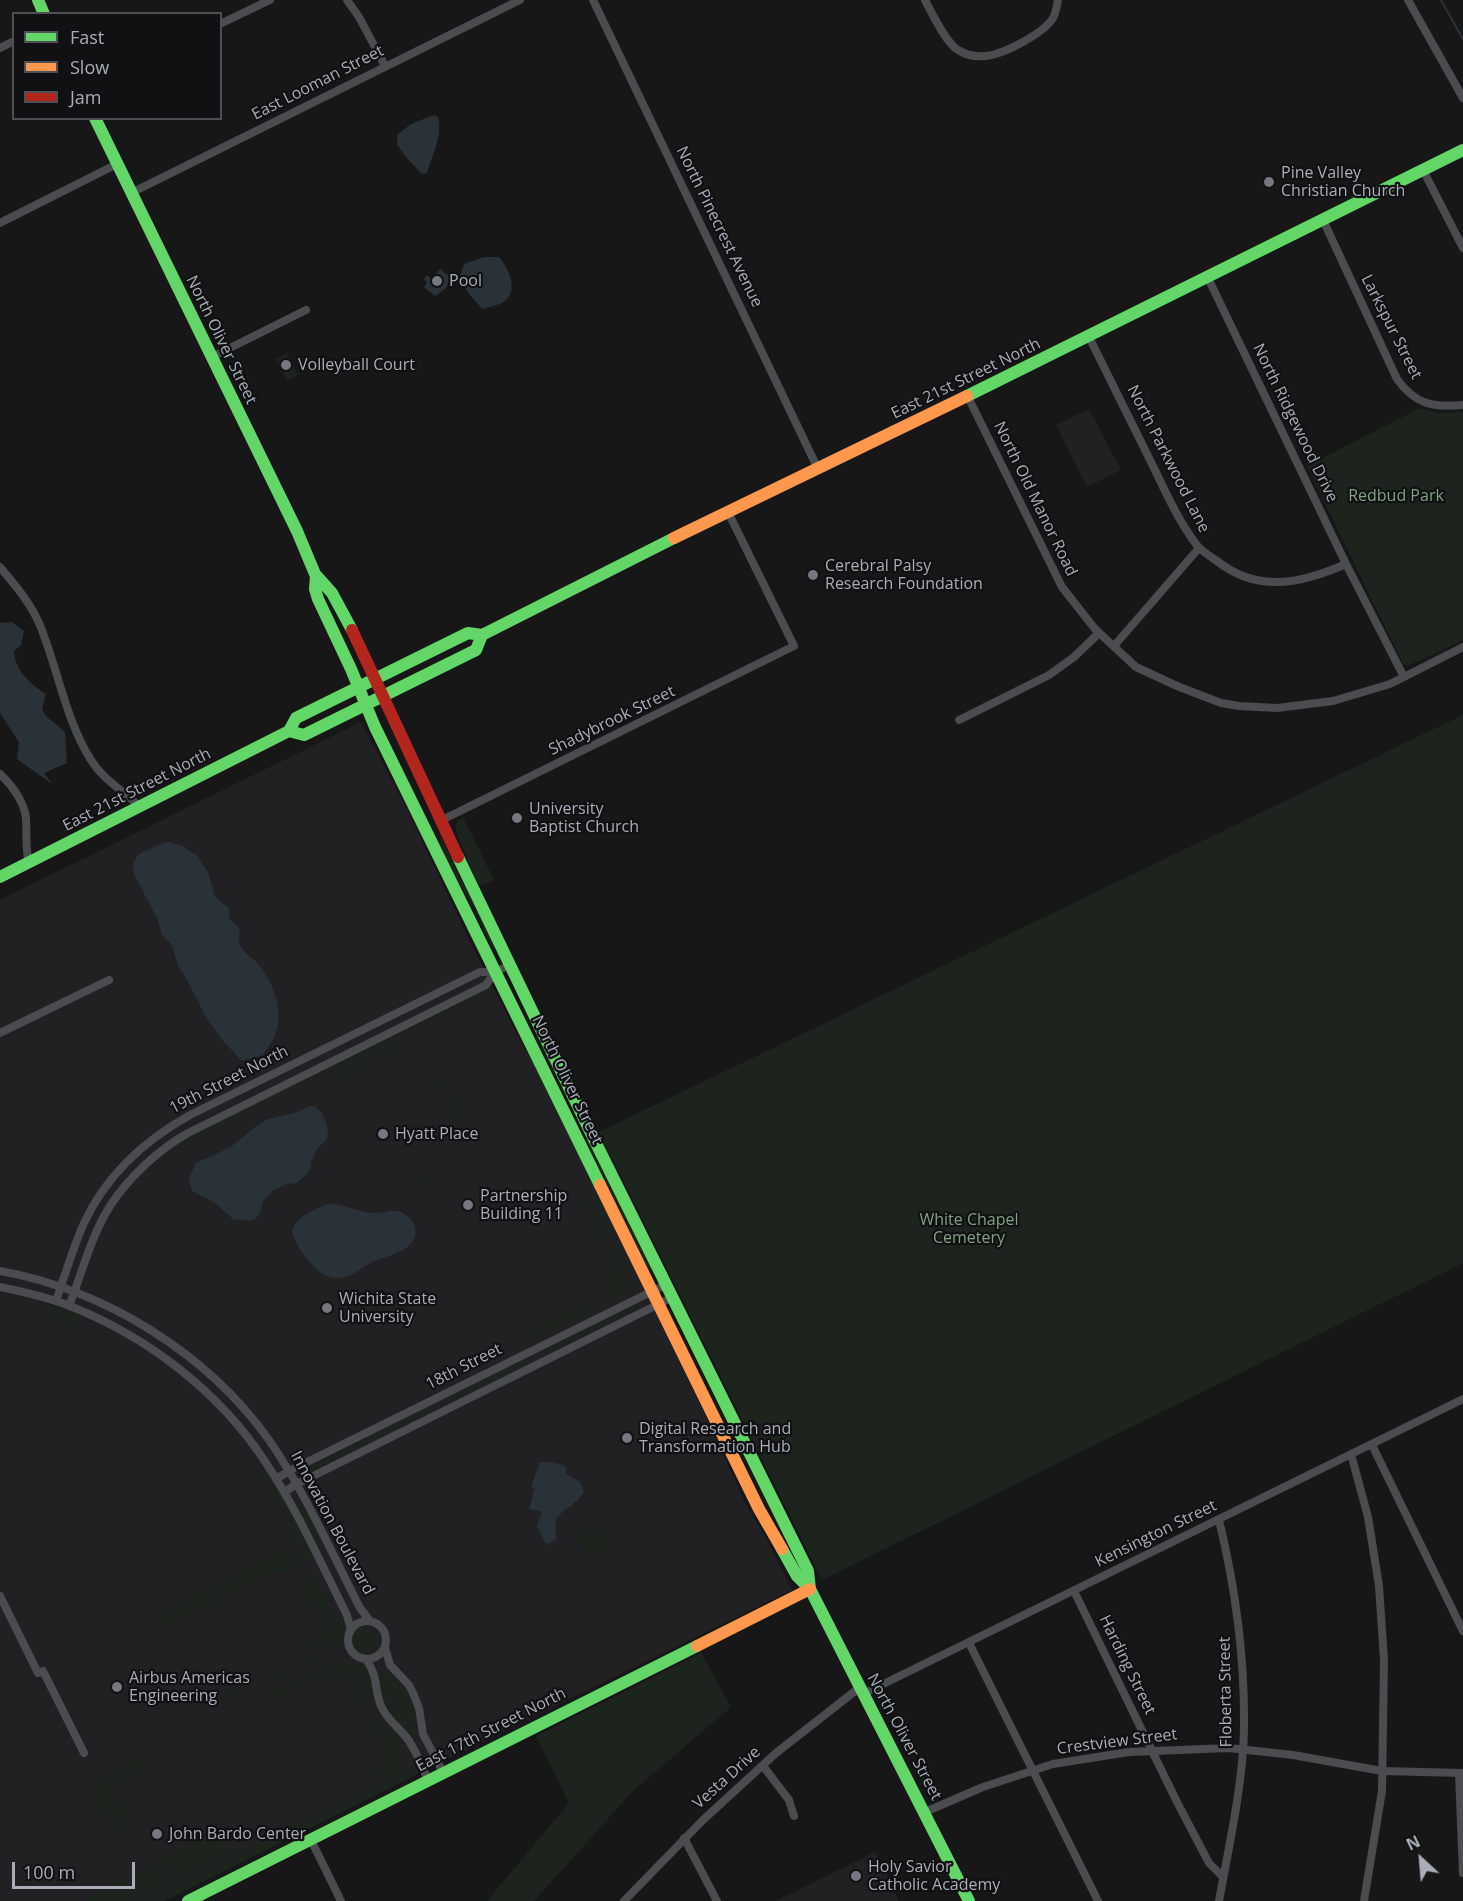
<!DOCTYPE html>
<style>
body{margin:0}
#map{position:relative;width:1463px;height:1901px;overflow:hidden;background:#171717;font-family:"Open Sans",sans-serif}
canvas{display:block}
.legend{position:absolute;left:12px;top:12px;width:210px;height:108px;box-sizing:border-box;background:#111113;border:2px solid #4d4f55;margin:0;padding:8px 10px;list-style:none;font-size:18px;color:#a8adb8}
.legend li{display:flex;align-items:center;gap:12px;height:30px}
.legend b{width:30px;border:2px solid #4d4f55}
.north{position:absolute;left:1391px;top:1829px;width:60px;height:60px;-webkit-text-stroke:4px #111113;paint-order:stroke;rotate:334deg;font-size:16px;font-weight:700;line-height:24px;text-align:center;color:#a8adb8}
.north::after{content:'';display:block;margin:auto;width:21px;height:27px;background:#a8adb8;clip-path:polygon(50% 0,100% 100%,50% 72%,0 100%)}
.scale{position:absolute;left:12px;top:1862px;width:123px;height:27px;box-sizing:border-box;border:3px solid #a8adb8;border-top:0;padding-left:8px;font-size:18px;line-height:21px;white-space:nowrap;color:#a8adb8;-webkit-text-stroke:4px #111113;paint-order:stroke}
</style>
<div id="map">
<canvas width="1463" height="1901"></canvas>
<ul class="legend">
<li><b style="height:8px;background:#63d668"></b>Fast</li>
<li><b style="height:8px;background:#ff974d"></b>Slow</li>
<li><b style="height:8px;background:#b3261e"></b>Jam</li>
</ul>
<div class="north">N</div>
<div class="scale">100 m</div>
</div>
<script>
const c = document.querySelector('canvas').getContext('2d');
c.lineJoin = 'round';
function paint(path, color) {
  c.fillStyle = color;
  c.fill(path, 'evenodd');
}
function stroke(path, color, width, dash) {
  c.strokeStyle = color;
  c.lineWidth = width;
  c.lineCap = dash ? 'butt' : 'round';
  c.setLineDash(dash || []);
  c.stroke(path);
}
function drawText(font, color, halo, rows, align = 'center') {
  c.font = font + ' "Open Sans",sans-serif';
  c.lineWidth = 4.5;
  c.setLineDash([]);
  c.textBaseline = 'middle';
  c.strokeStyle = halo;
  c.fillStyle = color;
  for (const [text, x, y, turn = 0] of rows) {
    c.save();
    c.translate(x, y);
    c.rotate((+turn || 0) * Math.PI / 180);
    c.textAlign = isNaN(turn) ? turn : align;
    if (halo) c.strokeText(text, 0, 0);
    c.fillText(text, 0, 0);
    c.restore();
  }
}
const built = new Path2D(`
 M1089,409L1121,470L1087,487L1056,425Z
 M361,722L407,809L469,940L525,1050L537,1066L703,1410L745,1503L766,1538L792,1590L158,1901H0V900Z
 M875,1852L899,1901H776Z`);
const green = new Path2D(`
 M287,353L298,375L287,381L276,359Z
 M1420,408L1438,413L1463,412V640L1407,666L1403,664L1307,466Z
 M1463,715V1263L822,1580L599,1132Z
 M463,817L494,880L484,885H480L476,880L456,831L457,821Z
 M441,837L461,880L471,895L496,951C486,941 482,922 475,909C462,887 444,864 440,838Z
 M486,991L489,997L468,1002L449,1015L433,1019L410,1033L411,1028Z
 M392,1037L398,1040L362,1058L360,1053L376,1045H379V1043Z
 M399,1043L401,1050L398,1054L394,1049L384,1055L383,1054L382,1056L368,1063L366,1060Z
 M426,1052L433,1055L442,1075L438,1077L428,1057L422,1060L421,1056Z
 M356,1055L358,1061L332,1072L333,1066Z
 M363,1061L365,1065L341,1076L343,1082H339L333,1075Z
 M318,1073L322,1076L302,1084L276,1100L241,1114L213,1132L177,1148L160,1160C171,1141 229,1117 251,1107L256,1106V1104Z
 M444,1077L462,1113V1118L458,1122H454L451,1119L457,1115L439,1080Z
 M391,1111L398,1116L428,1178L414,1185L411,1178L423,1171L409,1146L411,1145L403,1128L400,1129Z
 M589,1138L653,1269L648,1271L584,1140Z
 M591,1194H595L600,1197L611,1230L634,1276L632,1277Z
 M588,1196L632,1286L609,1302L603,1289L612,1276H614V1266L582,1202L584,1198Z
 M592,1292L600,1307L532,1340L528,1338L523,1328L525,1325L531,1330L591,1300L589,1294Z
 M43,1302L79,1315L75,1325L69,1326L42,1306Z
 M633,1305L637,1306L636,1310L544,1354L545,1353L542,1351L546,1348Z
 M517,1362H521L520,1366H522L519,1369L458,1400H449L453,1394Z
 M431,1407L432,1410L426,1415L314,1471L309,1469L311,1464L423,1409Z
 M267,1471L286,1504L282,1507L262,1475Z
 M299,1502L304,1505L321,1539L322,1548H318L300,1513V1510L297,1507Z
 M288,1508L306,1543L305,1546L308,1547L311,1554L310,1558L307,1560C296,1544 296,1526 284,1511Z
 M598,1526L608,1547L588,1557L578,1536Z
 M290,1550L298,1554L304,1562L279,1574L275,1569L221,1597L222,1603L214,1606L205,1603L203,1607H200L170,1622L169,1621L157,1631L154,1624L155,1618L160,1611L171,1605L220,1586L264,1560Z
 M308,1570L325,1594L332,1621L323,1647L304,1660L262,1681L261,1678L313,1653L311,1646L317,1640V1631L324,1628L297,1577Z
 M343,1619C348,1633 343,1640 332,1649L327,1643L334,1623Z
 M355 1640a12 12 0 1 1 24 0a12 12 0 1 1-24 0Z
 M328,1649V1651L310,1663L270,1684H265Z
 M701,1653L731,1707L633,1791L534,1901H487L569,1803L536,1736Z
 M348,1661H356L362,1664V1667H366L370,1674L358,1679L343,1671L339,1663Z
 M335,1665L340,1672L363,1688L372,1717H368L350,1681L344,1683L336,1678L327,1680L324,1674L272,1700L271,1696L273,1692L314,1672Z
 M388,1668L403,1685V1688H405L415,1708L419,1734L412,1738L387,1707L378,1673Z
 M371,1677L377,1709L393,1732C373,1722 374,1699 362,1683L363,1680Z
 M252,1682L253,1685L251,1687L212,1706L209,1707L207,1705Z
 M376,1720C383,1732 399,1735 403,1749C405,1755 404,1762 406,1769L394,1779L382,1778L377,1779L374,1774L381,1767V1757L386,1754L371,1723L372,1721Z
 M143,1755L149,1767L133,1777L126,1762Z
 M123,1764L131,1778L119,1784L117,1767Z
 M416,1768L415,1773L410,1778L164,1901H140L379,1781L396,1782L404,1774Z
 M107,1772L113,1785L111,1786L117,1799L120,1798L127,1812L124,1814L131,1827L112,1836L105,1823L108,1821L101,1808L98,1809L92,1796L94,1794L88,1781Z
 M213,1834L222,1843L236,1850L203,1867L191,1845Z
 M188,1846L200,1869L173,1882L162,1859Z
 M155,1863L166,1886L141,1898L129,1876Z
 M123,1879L134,1901H88L86,1897Z`);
const water = new Path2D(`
 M434,115L438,117C443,136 432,155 427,173L422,174L405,156L397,144L398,134L411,124Z
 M484,257H499C508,267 519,290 505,301C500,305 489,307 483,309C478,305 460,283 460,278C460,275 463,268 464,264Z
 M440,269L450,277L446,288L435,296L424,287L427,283L424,279L427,275L432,279Z
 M12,622L24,631L21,645L14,651C15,670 30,684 46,694L42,709L46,716L65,732L67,763L44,773L52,784L17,759L19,742L0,713V623Z
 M169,842L183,846L197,856L208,872L215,897L229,908C228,919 230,921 239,927C240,933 238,939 240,945C243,953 253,958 259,965C274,983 284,1013 275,1035C272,1042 267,1049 263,1055L242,1061L224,1042L207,1019L184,974L178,966L172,945L162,935L158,920L134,874L133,863L139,854L163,843Z
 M310,1106H315L322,1113L325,1120L328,1131L327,1139L317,1149L311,1162V1167L305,1176L296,1183L287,1184L272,1191L263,1201L260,1212L255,1219L249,1221L233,1219L215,1203L192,1191L189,1178L196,1163L231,1147L255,1127L268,1119L295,1113Z
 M328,1204C344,1204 358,1212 373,1213C381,1214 389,1210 396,1211C404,1212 411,1218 414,1224C424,1250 386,1255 371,1263C361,1268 350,1278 338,1278C317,1279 297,1249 292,1231C297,1215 315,1210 328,1204Z
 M540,1462L557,1463L566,1467V1473C574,1480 582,1479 584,1492C572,1512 548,1509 557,1539L546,1545L537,1526L542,1512L529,1509L535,1488L531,1487Z`);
const stream = new Path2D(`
 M1441,0L1463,39`);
const street = new Path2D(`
 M347,0L359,17L385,66
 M593,0L818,469
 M925,0C932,13 946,43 958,50C966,55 976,57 985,56C1003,55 1044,33 1053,18C1056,13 1057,5 1058,0
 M1408,0L1463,98
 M220,24L270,0
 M0,48L14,41
 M1423,170L1463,248
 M131,193L520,0
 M1323,220L1397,379C1415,404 1432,408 1463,405
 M0,223L117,164
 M1208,278L1346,564L1404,677
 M1089,337C1109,378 1130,419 1150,460C1164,488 1177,519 1196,544C1201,551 1210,556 1217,561C1259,594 1302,583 1346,564
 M210,358L306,310
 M968,397L1062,587L1095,629L1136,667L1177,686L1221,703L1239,706L1277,708L1333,701L1390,684L1463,647
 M0,567C14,584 30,602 39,623C58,668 65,719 91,760C103,780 124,791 140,807
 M1114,646L1199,548
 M959,720L1049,675L1074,657L1099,633
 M0,774C12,785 25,803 26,819C27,835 25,848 29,863
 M442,820L794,646L728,512
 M0,1033L109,980
 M0,1271C105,1290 207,1353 269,1440C305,1492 331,1551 360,1608L370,1621
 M0,1287C24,1292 47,1297 70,1306C148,1337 220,1392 266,1463C298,1511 321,1564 347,1615L351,1630
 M56,1301C65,1275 73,1248 84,1223C106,1176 145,1140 190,1115L480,972H495L510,965
 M69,1306C82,1273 91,1236 110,1206C129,1177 158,1150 188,1133L486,985L495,972
 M1372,1445L1463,1631
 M1351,1454L1368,1517L1379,1586L1384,1660L1382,1791L1364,1901
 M276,1479L289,1471L667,1284
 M284,1492L297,1484L673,1297
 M1074,1591L1177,1802L1209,1863L1223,1877
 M0,1596L38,1673L43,1671L84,1753
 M348 1640a19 19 0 1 1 38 0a19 19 0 1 1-38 0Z
 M969,1643L1098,1901
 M385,1648L390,1665L409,1685L413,1693L419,1708L423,1734L443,1772
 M366,1659C380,1679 373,1690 382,1708C389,1722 401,1729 409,1741C417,1753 422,1767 428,1780
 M863,1694L1463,1399
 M763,1766L789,1800L794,1816
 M1459,1773L1463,1873
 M925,1812L983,1787L1053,1764L1129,1752L1229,1748L1293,1755L1382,1771L1463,1773
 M684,1838L717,1901
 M311,1840L341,1901
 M624,1901L703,1820L776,1753L859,1688
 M1219,1901C1229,1846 1243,1784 1244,1729C1245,1656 1236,1590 1219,1520`);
const fast = new Path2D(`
 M38,0L44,14
 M95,118L297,531L315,574L332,593L352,630
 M967,396L1463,150
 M316,576L315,589L318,599L351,669L375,727L600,1185
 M289,731L304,735L476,650L482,635
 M458,857L588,1127L808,1571L810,1589
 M0,877L289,731L296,718L468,633L482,635L674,538
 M782,1549L797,1576L810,1589L969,1901
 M188,1901L697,1646`);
const slow = new Path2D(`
 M674,538L967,396
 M600,1185L759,1509L782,1549
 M697,1646L810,1589`);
const jam = new Path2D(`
 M352,630L458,857`);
const markers = [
 [1269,182,6,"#757880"],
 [437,281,6,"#757880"],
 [286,365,6,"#757880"],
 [813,575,6,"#757880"],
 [517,818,6,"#757880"],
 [383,1134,6,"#757880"],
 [468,1205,6,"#757880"],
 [327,1308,6,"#757880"],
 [627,1438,6,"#757880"],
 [117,1687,6,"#757880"],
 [157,1834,6,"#757880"],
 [856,1876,6,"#757880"]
];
const streetNames = [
 ["East Looman Street",318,83,-27],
 ["North Pinecrest Avenue",719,227,64],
 ["Larkspur Street",1391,327,63],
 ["North Oliver Street",221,340,64],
 ["East 21st Street North",966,379,-26],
 ["North Ridgewood Drive",1295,423,64],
 ["North Parkwood Lane",1168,459,63],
 ["North Old Manor Road",1035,499,64],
 ["Shadybrook Street",612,721,-26],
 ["East 21st Street North",137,790,-27],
 ["19th Street North",229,1080,-27],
 ["North Oliver Street",567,1080,64],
 ["18th Street",464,1367,-27],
 ["Innovation Boulevard",332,1523,62],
 ["Kensington Street",1156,1534,-26],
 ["Harding Street",1127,1665,64],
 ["Floberta Street",1226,1692,-91],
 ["East 17th Street North",491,1730,-27],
 ["North Oliver Street",904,1737,62],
 ["Crestview Street",1117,1742,-7],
 ["Vesta Drive",727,1778,-42]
];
const poiNames = [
 ["Pine Valley",1281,173],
 ["Christian Church",1281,191],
 ["Pool",449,281],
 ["Volleyball Court",298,365],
 ["Cerebral Palsy",825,566],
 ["Research Foundation",825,584],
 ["University",529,809],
 ["Baptist Church",529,827],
 ["Hyatt Place",395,1134],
 ["Partnership",480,1196],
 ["Building 11",480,1214],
 ["Wichita State",339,1299],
 ["University",339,1317],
 ["Digital Research and",639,1429],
 ["Transformation Hub",639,1447],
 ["Airbus Americas",129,1678],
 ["Engineering",129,1696],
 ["John Bardo Center",169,1834],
 ["Holy Savior",868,1867],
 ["Catholic Academy",868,1885]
];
const parkNames = [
 ["Redbud Park",1396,496],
 ["White Chapel",969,1220],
 ["Cemetery",969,1238]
];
paint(built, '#212123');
paint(green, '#1d241e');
paint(water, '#2a3239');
stroke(stream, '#2a3239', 2);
stroke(street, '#4b4c50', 8);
stroke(fast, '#63d668', 12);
stroke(slow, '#ff974d', 12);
stroke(jam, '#b3261e', 12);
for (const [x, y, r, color] of markers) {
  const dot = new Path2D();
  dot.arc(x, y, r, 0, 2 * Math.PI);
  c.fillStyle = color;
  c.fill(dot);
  stroke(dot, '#111113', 2);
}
drawText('16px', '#a8adb8', '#111113', streetNames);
drawText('16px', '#a8adb8', '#111113', poiNames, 'left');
drawText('16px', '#7fa381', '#111113', parkNames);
</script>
